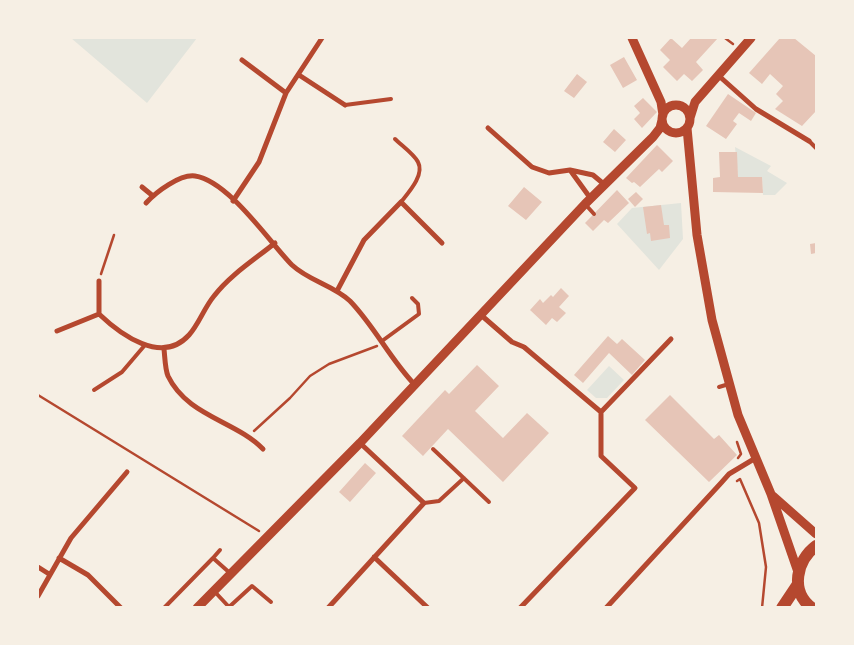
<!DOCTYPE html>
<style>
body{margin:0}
#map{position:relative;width:854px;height:645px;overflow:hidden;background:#f6efe4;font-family:"Sofia Sans Condensed",sans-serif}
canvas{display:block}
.frame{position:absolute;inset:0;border:39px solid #f6efe4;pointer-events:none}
</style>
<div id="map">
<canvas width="854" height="645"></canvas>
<div class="frame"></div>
</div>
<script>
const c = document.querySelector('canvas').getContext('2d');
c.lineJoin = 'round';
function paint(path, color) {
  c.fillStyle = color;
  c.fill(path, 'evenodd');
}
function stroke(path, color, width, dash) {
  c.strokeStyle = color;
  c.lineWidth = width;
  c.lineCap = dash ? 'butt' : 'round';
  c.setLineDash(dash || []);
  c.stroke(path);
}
const green = new Path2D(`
 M71,38H197L147,103Z
 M735,147L771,166L767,171L787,183L775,195H763L762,177H738Z
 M681,203L683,239L659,270L617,224L632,208Z
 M609,366L624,380L607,398H596L587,390Z`);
const building = new Path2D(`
 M671,38L682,48L691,38H718L696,62L703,70L692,81L684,74L677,81L663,67L670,60L660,50Z
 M780,38H794L816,56V111L802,126L775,109L783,101L776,94L783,86L770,74L762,84L749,73Z
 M624,57L637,80L623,88L610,65Z
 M577,74L587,82L574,98L564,91Z
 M728,94L756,113L751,121L739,113L733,121L737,124L726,139L706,126Z
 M643,98L657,112L642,128L634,119L640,113L634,106Z
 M614,129L626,140L615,152L603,142Z
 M657,145L673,161L662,172L659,169L640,187L634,182L632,183L626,178Z
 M719,152H737L738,177H762L763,193L713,192V178L720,177Z
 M524,187L542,202L526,220L508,206Z
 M617,190L629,203L608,223L604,220L593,231L585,223Z
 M636,192L643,199L635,207L628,199Z
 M661,205L664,225H669L670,238L651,241L650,233L647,234L643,207Z
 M816,243V253L811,254L810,244Z
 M561,288L569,296L559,307L566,313L557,322L552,318L546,325L530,310L540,299L543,303L551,295L553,297Z
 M608,336L617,344L622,339L645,360L632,375L609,353L583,383L574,375Z
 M477,365L499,386L475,411L503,438L527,413L549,433L503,482L448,429L423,456L402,436L445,390L449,394Z
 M670,395L714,439L719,435L737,455L709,482L645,420Z
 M365,463L376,473L350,502L339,492Z`);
const path = new Path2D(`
 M725,38L733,44
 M101,274L114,235
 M38,395L259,531
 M254,431L290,398L310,376L329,364L377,346
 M737,442L741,454L738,458
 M737,481L740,479L759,523L766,567L762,608`);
const service = new Path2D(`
 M345,105L391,99
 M395,139C401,145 414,154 418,162C425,175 408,193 401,202
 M809,141L816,148
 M585,204L594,214
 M382,341L419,314L418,304L412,298
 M719,387L729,384
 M94,390L122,372L145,345
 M433,449L489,502
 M424,503L439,501L464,478
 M213,558L220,550
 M215,592L229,607
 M164,608L213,558L231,574
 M228,608L252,586L271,602`);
const minor = new Path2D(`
 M242,60L286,93
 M299,75L345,105
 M719,76L756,109L809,141
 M488,128L532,167L549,173L570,170
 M142,187L153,196
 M591,199L570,170L593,175L605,185
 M233,201L259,162L286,93L322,38
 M146,203C156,192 180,174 195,176C229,181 270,243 292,265C309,281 333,285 350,301C375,327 390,359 415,385
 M99,281V314
 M337,291L364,240L401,202L442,243
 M481,315L512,342L524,347L601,412
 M57,331L99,314C121,335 162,365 189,335C199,324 204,308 214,296C230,275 254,260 275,243
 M164,349C165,358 165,369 168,376C187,416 236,421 263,449
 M374,557L428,608
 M59,558L88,575L121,608
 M38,567L49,574
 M38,596L71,538L127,472
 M328,608L424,503L360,443
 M520,608L635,488L601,456V412L671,339
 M606,608L721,483L729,474L754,459`);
const tertiary = new Path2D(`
 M632,38L661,102L663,115
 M662 119a14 14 0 1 1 28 0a14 14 0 1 1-28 0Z
 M690,118L695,102L751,38
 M687,128L697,235L712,320L738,415L771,494L798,572
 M773,496L816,534
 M197,608L360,443L585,204L653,137L660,128L662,120`);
const trunk = new Path2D(`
 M782,608L798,584
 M812,608C789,591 797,560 816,546`);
paint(green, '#e2e4dc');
paint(building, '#e6c5b7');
stroke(path, '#b5482f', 2.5);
stroke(service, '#b5482f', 4);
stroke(minor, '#b5482f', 5);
stroke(tertiary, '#b5482f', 9);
stroke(trunk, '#b5482f', 12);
</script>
